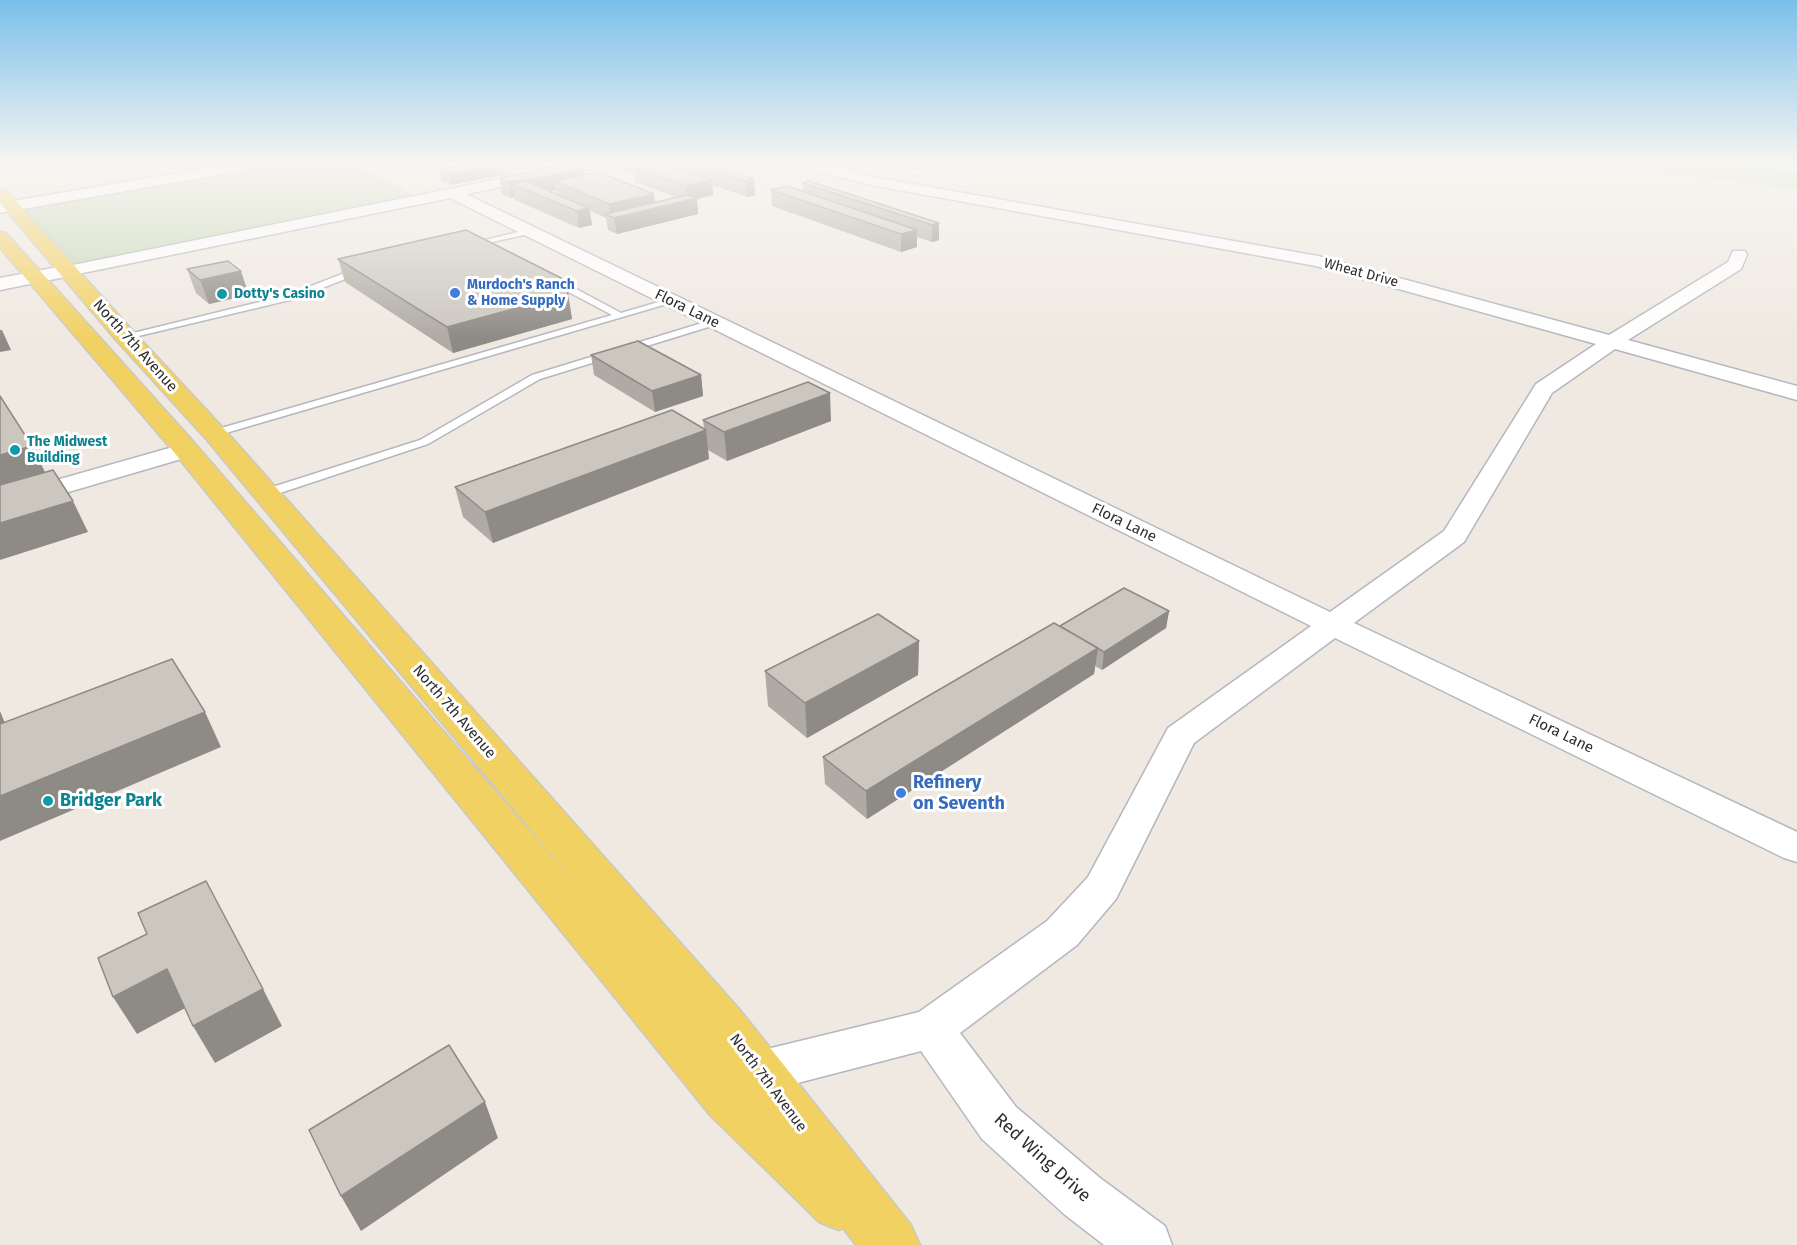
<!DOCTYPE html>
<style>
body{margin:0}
canvas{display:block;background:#efe9e1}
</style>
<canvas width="1797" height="1245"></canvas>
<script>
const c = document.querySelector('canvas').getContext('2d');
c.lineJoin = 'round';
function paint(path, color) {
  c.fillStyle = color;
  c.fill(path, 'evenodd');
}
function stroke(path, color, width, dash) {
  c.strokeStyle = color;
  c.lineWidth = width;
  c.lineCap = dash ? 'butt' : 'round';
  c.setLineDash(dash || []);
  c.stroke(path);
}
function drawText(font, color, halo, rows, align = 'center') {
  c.font = font + ' "Fira Sans",sans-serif';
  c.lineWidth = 6;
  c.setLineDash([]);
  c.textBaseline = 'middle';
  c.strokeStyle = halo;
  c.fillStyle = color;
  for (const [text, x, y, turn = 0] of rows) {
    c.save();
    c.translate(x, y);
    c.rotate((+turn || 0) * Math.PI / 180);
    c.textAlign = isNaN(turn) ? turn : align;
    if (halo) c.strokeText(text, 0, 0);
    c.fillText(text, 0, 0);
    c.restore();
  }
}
const green = new Path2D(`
 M1596,164H1797V189Z`);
const cemetery = new Path2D(`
 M258,164H349L386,180L420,199L68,271L12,206Z`);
const stream = new Path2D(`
 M1739,164L1797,177`);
const service = new Path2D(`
 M886,164C896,164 906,170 916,170C926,170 936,164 946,164L916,174Z
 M530,229L534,231L533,233L469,247L465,245Z
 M360,267L363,268V272L294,299L126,339L121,336L288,295Z
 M546,276H552L621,313L672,298L677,301L219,435H211L209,433L211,431L612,315L546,280Z
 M715,319L720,322L718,324L540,379L428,444L271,496H263L261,493L263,490L420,440L532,375Z`);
const minor = new Path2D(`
 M232,164H265L258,168L0,213V203Z
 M572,164H601L594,168L466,194L1330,612L1444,531L1536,384L1596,344L1316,266L866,184L807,167L805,164H828L868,176L1318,256L1609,335L1728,262L1733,251H1745L1747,255L1741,269L1628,340L1797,386V400L1615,349L1552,393L1464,542L1354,623L1797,832V862L1784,858L1335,638L1194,743L1116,899L1077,945L960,1033L1016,1107L1100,1178L1165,1226L1172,1245H1104L1064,1214L982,1139L921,1051L759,1093L743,1087L736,1072L743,1057L759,1051L919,1012L1047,921L1088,877L1168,728L1311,626L450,198L68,276L62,275L59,271L62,267L68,266Z
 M187,443L195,445L199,450L195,455L0,512V496Z`);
const secondary = new Path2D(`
 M68,265L75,267L78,271L75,275L0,290V278Z`);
const primary = new Path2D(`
 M0,188L6,190L132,330L225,430L740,1010L911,1225L920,1245H856L843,1228L839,1230L819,1222L710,1115L173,451L0,248V232L6,233L191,439L579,888L207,440L116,340L0,203Z`);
const wall = new Path2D(`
 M456,164H503L505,174L451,185L442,181L440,170L461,166Z
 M620,164H710L754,179L755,195L747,197L712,185L713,195L697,199L698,214L617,234L608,230L606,218L590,211L592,225L579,228L515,200L514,197L511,198L502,194L499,178L585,175L654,194L655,202L676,197L635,182L634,170L628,171L620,169ZM556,190L557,195L549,192Z
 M803,183L939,223V240L932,242L917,237V247L901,252L772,206L771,190L803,192Z
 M338,259L568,294L572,319L453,353L345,282Z
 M187,269L249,295L209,304L196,293Z
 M591,355L701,375L703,396L655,412L594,375Z
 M703,420L831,421L727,461L708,450L709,459L493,543L463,517L455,487L704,429Z
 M1169,611L1166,628L1102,670L1095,666L1094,674L867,819L825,784L823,757L1060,626Z
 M919,641L918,675L807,738L768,706L765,671Z`);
const shadedWall = new Path2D(`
 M397,164H409L397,166Z
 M499,164H503L505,174L451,185L449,174Z
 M627,164H645L633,167L634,170L628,171Z
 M584,165L586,180L554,181L556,190L535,194L512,184L514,197L511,198L508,182Z
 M754,179L755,195L747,197L745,181Z
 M712,180L713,195L697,199L698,214L617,234L614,218L611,216L609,204L654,194L656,208L687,200L686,186Z
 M589,208L592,225L579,228L577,211Z
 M939,223V240L932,242V225Z
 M917,230V247L901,252V234Z
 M241,271L249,295L209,304L200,280Z
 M568,294L572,319L453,353L447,327Z
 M0,330H2L11,350L0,352Z
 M701,375L703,396L655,412L652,391Z
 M830,393L831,421L727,461L724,432Z
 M706,430L709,459L493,543L485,512Z
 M32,446L47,476L0,489V455Z
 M73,501L88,532L0,560V523Z
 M1169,611L1166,628L1102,670L1104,652Z
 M919,641L918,675L807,738L805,703Z
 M1098,648L1094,674L867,819L866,791Z
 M0,711L20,760L0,727Z
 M205,712L221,747L0,841V796Z
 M167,969L189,1006L137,1034L113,997Z
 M263,989L282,1026L215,1063L193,1026Z
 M485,1102L498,1138L361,1231L341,1196Z`);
const building = new Path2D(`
 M471,164H499L449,174L440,170Z
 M568,164H582L584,165L579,166L583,169L549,176L508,182L499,178Z
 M644,164H667L712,180L686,186L633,167Z
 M696,164H710L754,179L745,181Z
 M598,172L654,194L609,204L554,181Z
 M525,181L589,208L577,211L512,184Z
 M809,181L939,223L932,225L803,183Z
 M787,186L917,230L901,234L771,190Z
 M687,195L697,198L614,218L605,214Z
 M466,230L565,280L568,294L447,327L338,259Z
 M228,261L241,271L200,280L187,269Z
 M638,341L701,375L652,391L591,355Z
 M808,382L830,393L724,432L703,420Z
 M0,396L32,446L0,455Z
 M672,410L706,430L485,512L455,487Z
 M53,470L73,501L0,523V485Z
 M1124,588L1169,611L1104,652L1060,626Z
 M878,614L919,641L805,703L765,671Z
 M1054,623L1098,648L866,791L823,757Z
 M172,659L205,712L0,796V724Z
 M206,881L263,989L193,1026L167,969L113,997L98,958L147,934L138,913Z
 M449,1045L485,1102L341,1196L309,1130Z`);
const markers = [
 [455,293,6,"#3f7fe0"],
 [222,294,6,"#0f9aa8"],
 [15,450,6,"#0f9aa8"],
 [901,793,6,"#3f7fe0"],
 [48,801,6,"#0f9aa8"]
];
const farStreetnames = [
 ["Wheat Drive",1361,273,15]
];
const farShopnames = [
 ["Murdoch's Ranch",467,285],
 ["& Home Supply",467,301]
];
const farCulturenames = [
 ["Dotty's Casino",234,294],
 ["The Midwest",27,442],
 ["Building",27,458]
];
const streetNames = [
 ["Flora Lane",687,309,26],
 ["North 7th Avenue",135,346,48],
 ["Flora Lane",1124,523,26],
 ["North 7th Avenue",454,712,49],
 ["Flora Lane",1561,734,26],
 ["North 7th Avenue",768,1083,53]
];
const nearShopnames = [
 ["Refinery",913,783],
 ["on Seventh",913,804]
];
const nearCulturenames = [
 ["Bridger Park",60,801]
];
const nearStreetnames = [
 ["Red Wing Drive",1042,1158,42]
];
paint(green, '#b6e59e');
paint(cemetery, '#c8d9b8');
stroke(stream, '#75cff0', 4.5);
stroke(service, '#b4b7c1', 3);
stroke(minor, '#b4b7c1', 3);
stroke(secondary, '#b4b7c1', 3);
stroke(primary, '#c9c9c9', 3);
paint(service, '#fff');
paint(minor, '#fff');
paint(secondary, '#fff');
paint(primary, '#f2d163');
paint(wall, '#afaba4');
paint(shadedWall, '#8e8b86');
paint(building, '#cbc7bf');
stroke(building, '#8e8b86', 1.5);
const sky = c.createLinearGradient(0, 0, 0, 339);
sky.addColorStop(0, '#7abfeb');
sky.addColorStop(0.48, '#f8f5f2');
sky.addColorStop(1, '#f8f5f200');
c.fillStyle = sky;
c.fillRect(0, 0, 1797, 339);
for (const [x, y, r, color] of markers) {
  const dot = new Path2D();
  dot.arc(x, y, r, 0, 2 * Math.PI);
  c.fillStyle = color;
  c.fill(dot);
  stroke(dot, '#fff', 2);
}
drawText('14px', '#2e2e2e', '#fff', farStreetnames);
drawText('bold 14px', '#366cbe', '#fff', farShopnames, 'left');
drawText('bold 14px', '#0d838f', '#fff', farCulturenames, 'left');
drawText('15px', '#2e2e2e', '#fff', streetNames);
drawText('bold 18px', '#366cbe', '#fff', nearShopnames, 'left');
drawText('bold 18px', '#0d838f', '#fff', nearCulturenames, 'left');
drawText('18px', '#2e2e2e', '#fff', nearStreetnames);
</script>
